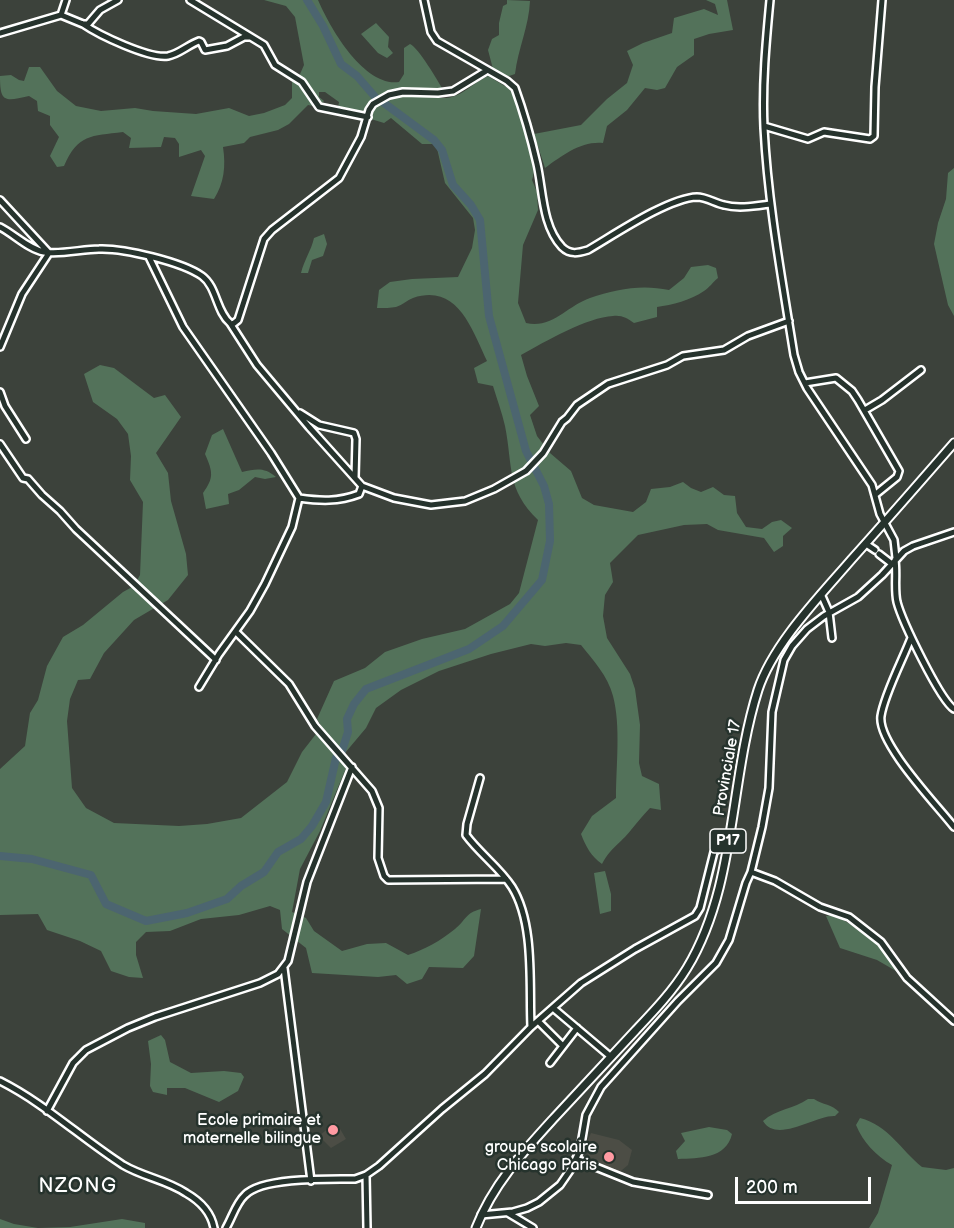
<!DOCTYPE html>
<style>
body{margin:0}
#map{position:relative;width:954px;height:1228px;overflow:hidden;background:#3c423b;font-family:"Balsamiq Sans",sans-serif}
canvas{display:block}
.scale{position:absolute;left:735px;top:1177px;width:136px;height:27px;box-sizing:border-box;border:3px solid #fff;border-top:0;padding-left:8px;font-size:18px;line-height:21px;white-space:nowrap;color:#fff;-webkit-text-stroke:4px #26332d;paint-order:stroke}
</style>
<div id="map">
<canvas width="954" height="1228"></canvas>
<div class="scale">200 m</div>
</div>
<script>
const c = document.querySelector('canvas').getContext('2d');
c.lineJoin = 'round';
function paint(path, color) {
  c.fillStyle = color;
  c.fill(path, 'evenodd');
}
function stroke(path, color, width, dash) {
  c.strokeStyle = color;
  c.lineWidth = width;
  c.lineCap = dash ? 'butt' : 'round';
  c.setLineDash(dash || []);
  c.stroke(path);
}
function drawText(font, color, halo, rows, align = 'center') {
  c.font = font + ' "Balsamiq Sans",sans-serif';
  c.lineWidth = 5;
  c.setLineDash([]);
  c.textBaseline = 'middle';
  c.strokeStyle = halo;
  c.fillStyle = color;
  for (const [text, x, y, turn = 0] of rows) {
    c.save();
    c.translate(x, y);
    c.rotate((+turn || 0) * Math.PI / 180);
    c.textAlign = isNaN(turn) ? turn : align;
    if (halo) c.strokeText(text, 0, 0);
    c.fillText(text, 0, 0);
    c.restore();
  }
}
const built = new Path2D(`
 M336,1122L346,1139L331,1148L319,1136Z
 M591,1133L619,1140L632,1150L628,1165L615,1176L592,1166L585,1146Z`);
const green = new Path2D(`
 M264,0H318C330,28 364,87 399,82L404,74V48L410,44C419,48 437,80 444,91H426L417,88L393,91L370,102L362,114L338,108L339,102L325,92H319V97L324,101L318,107L308,105L289,124L278,130L250,137L244,143L223,147C226,167 224,183 214,199L191,196L205,156L201,150L179,157V144L175,138L164,137L161,147L129,148L131,138L123,132C91,136 78,134 64,166L57,167L50,156L59,137L50,125V116L38,111L37,101L29,96C4,102 0,102 0,76L11,75L19,80L24,81L29,67H40L57,91L76,106L101,111L135,108L153,111L196,114L229,108L249,116L264,113L285,105L292,98V82L297,81L304,65L295,17L286,6Z
 M507,0L530,1C529,26 518,49 515,74L506,77L493,69L488,50L492,39L499,35V23L503,6L507,4Z
 M706,0H727L733,30L709,34L694,39V55L677,67L665,88L657,90L645,88L627,110L607,126L603,143C581,141 563,155 545,168L534,134L581,125L607,99L627,83L633,65L627,51L643,43L672,33L674,18L704,9L718,15L715,4Z
 M376,23L389,37L388,47L393,53L387,58L378,53L361,34Z
 M488,76L508,88L514,95C519,114 540,163 532,180L537,192L538,210L523,245L518,303L526,323C552,329 567,306 590,298C616,289 642,284 669,290L684,278L691,267L708,265L716,268L718,278C713,282 709,288 704,291C691,300 672,305 657,307V317L634,323C627,318 622,315 613,316C588,317 544,342 521,355L527,376L539,406L530,415L537,436L550,453L571,471L582,498L594,505L633,512L646,502L651,489L670,487L683,482L691,488L701,492L713,487L724,495L735,496L737,513L746,527L762,529L772,522L781,520L792,528L783,536V546L774,552L764,538L718,530L707,524L684,525L638,535L610,563L613,582L605,595L603,616L607,638L630,674L635,689L640,725L639,763L642,776L659,784L661,810L650,808C643,815 637,823 631,830C620,844 611,847 602,864C591,856 586,847 581,834L592,816L616,798C616,766 621,726 613,696C608,676 593,660 581,645L566,643L545,646L531,644L491,654L439,671L401,690L376,708L366,728L345,753L326,734L317,719L334,681L365,668L385,652L422,639L465,629L510,604L519,593L538,520C506,489 513,466 505,426C502,413 497,399 493,386L478,383L474,368L487,361C472,330 458,283 413,298C407,300 403,305 396,307C391,308 384,308 377,308L379,290L390,282L412,279L458,277L472,248L475,230L473,218L445,183L436,144H422L391,118L384,123L371,119C370,109 373,106 382,101C412,86 418,99 446,98C462,97 474,82 488,76Z
 M954,168V316L948,305L934,244L938,223L946,199L948,173Z
 M324,234L327,244L323,256L312,260L308,273H301C304,260 311,251 314,238Z
 M100,365L114,368L154,398L165,395L181,417L156,453L168,473L171,501L186,554L188,575L168,600L134,620L104,653L90,679L78,680L70,699L67,721L72,788L86,808L114,823L179,826L207,824L241,818L287,782L302,752L316,734L346,768L320,831L300,869L292,912L306,918L314,931L342,951L367,944L386,943L408,955C426,949 440,941 455,929C466,920 465,913 481,909L474,956L463,968L429,967L422,979L407,984L396,975L378,977L312,973L306,948L282,929L280,910L270,906L239,915L201,919L170,931L146,932L136,942V955L143,978L129,977L111,971L101,951L80,941L47,930L38,914L0,915V769L25,746L30,713L38,700L47,666L63,637L83,625L123,592L134,586L140,575L143,502L130,480L131,456L128,434L117,419L93,402L84,374Z
 M223,429L242,472C256,469 264,467 276,477L265,479L255,477L239,490L228,494L229,504L206,509L203,493C214,478 213,472 205,454L212,435Z
 M605,871L611,894V911L600,914L594,873Z
 M834,915C857,927 882,945 898,966L896,971L877,960L840,948L826,916Z
 M161,1035L165,1040L170,1062L191,1073L224,1071L241,1073L244,1077L238,1091L219,1102L185,1088H167V1095L153,1092L150,1086L151,1064L148,1041Z
 M808,1099H814C823,1105 832,1104 839,1112L835,1116C815,1115 777,1144 763,1121C776,1109 794,1109 808,1099Z
 M860,1118C888,1125 901,1150 922,1167L946,1170L954,1168V1228H869L878,1213L892,1165C876,1156 863,1142 856,1125Z
 M709,1127L727,1130L732,1134C726,1159 699,1158 678,1159L676,1151L685,1141L681,1133Z
 M0,1219L14,1224L38,1228L70,1227L122,1219L145,1223V1228H0Z`);
const river = new Path2D(`
 M307,0L323,26L341,64L357,76L376,98
 M342,751L348,732L347,719L354,704L366,689L469,649L503,626L542,580L550,541L549,504L544,486L526,451L489,316L480,220L471,205L453,185L442,150L434,140L384,103
 M0,856L32,859L91,875L106,904L146,921L187,913L227,899L241,886L264,872L278,852L301,839L312,826L326,802L336,758`);
const minor = new Path2D(`
 M190,0L264,45L275,65L302,82L319,107L368,117
 M424,0L431,32L437,41L507,81L515,88C524,113 531,138 537,164C543,190 542,226 562,247C570,255 578,253 588,250C614,235 668,198 697,197C706,197 715,203 724,205C738,209 755,206 770,204
 M770,0C766,42 762,85 764,128C768,204 782,279 794,355L799,372L807,388L872,485L880,514L894,540L896,558
 M61,15L66,0
 M83,24C99,35 149,59 168,56C179,54 188,45 199,41L201,42L205,50L227,46L244,37H250
 M0,33L61,15L83,24H88L100,10L118,0
 M764,126L808,139L824,132L870,139L874,136L875,87L882,0
 M0,200L49,253L22,294L0,347
 M0,227C14,234 28,249 44,252C59,255 83,249 99,249C124,248 182,262 202,276C217,287 216,311 230,323L233,324L238,320L264,239L272,230L339,178L361,137L369,110L373,104L389,95L403,92L438,93L453,91L486,71
 M149,257L183,327L271,453L299,498L292,527L265,584L250,611L219,654L199,687
 M230,323L257,365L309,427L362,486L394,498L431,505L465,501L494,489L526,471L543,453L562,422L567,418L577,405L608,384L667,365L683,356L724,350L748,336L789,321
 M805,383L836,378L852,391L858,400L899,471L897,477L876,494
 M0,392L5,406L26,439
 M865,410L882,400L921,370
 M300,413L319,425L354,433L356,439L355,478
 M0,444L23,478L28,479L42,495L60,511L76,529L216,660
 M299,498C320,501 338,502 359,494L362,486
 M866,544L875,550
 M879,554L892,564
 M895,560C897,574 894,589 897,602C902,621 940,700 954,709
 M821,594L829,612L832,638
 M236,632L289,684L315,726L372,791L379,808L378,858L384,876L388,880L506,879
 M911,638C903,659 884,695 881,716C877,743 937,805 954,827
 M480,778L467,824L466,835C480,854 500,868 512,887C535,924 529,985 531,1027
 M751,872L775,881L820,907L849,917L881,942L907,978L954,1021
 M284,968L311,1181
 M553,1008L611,1057
 M538,1021L563,1046
 M550,1063L577,1028
 M0,1081C44,1103 81,1138 123,1165C143,1177 167,1180 186,1193C200,1201 211,1212 214,1228
 M47,1111L73,1063L86,1050L128,1028L155,1017L260,983L278,974L288,961L307,882L352,767
 M576,1159L633,1182L708,1195
 M366,1175L367,1228
 M508,1213L533,1228
 M481,1215L513,1212L527,1208L539,1202L560,1185L571,1169L580,1150L586,1115L601,1087L678,1001L716,963L729,940L746,883L751,872L762,827L769,788L772,712L784,660L792,646L807,629L824,616L858,597L882,575L904,551L913,546L954,532
 M226,1228C232,1218 236,1203 245,1195C262,1177 329,1179 355,1179L366,1175L379,1166L442,1109L485,1074L531,1027L581,983L635,949L695,916L700,908L714,852L719,848L727,846`);
const major = new Path2D(`
 M476,1228C493,1184 524,1151 555,1117C582,1088 609,1059 636,1030C654,1011 673,991 687,968C737,885 729,781 758,690C773,644 820,596 851,560C886,521 920,482 954,443`);
const markers = [
 [333,1130,6,"#ff9aa2"],
 [609,1157,6,"#ff9aa2"]
];
const shields = [
 [728,841,36]
];
const shieldNames = [
 ["P17",728,841]
];
const streetNames = [
 ["Provinciale 17",728,768,-80]
];
const poiNames = [
 ["Ecole primaire et",321,1121],
 ["maternelle bilingue",321,1139],
 ["groupe scolaire",597,1148],
 ["Chicago Paris",597,1166]
];
const quarterNames = [
 ["NZONG",78,1187]
];
paint(built, '#4c4d45');
paint(green, '#53725a');
stroke(river, '#4c6570', 8);
stroke(minor, '#fff', 10);
stroke(major, '#fff', 11);
stroke(minor, '#26332d', 5);
stroke(major, '#26332d', 7);
for (const [x, y, r, color] of markers) {
  const dot = new Path2D();
  dot.arc(x, y, r, 0, 2 * Math.PI);
  c.fillStyle = color;
  c.fill(dot);
  stroke(dot, '#26332d', 2);
}
for (const [x, y, w] of shields) {
  const box = new Path2D();
  box.roundRect(x - w / 2, y - 12, w, 24, 4.5);
  c.fillStyle = '#26332d';
  c.fill(box);
  stroke(box, '#fff', 1.5);
}
drawText('bold 15px', '#fff', null, shieldNames);
drawText('16px', '#fff', '#26332d', streetNames);
drawText('16px', '#fff', '#26332d', poiNames, 'right');
c.letterSpacing = '1.5px';
drawText('20px', '#fff', '#26332d', quarterNames);
c.letterSpacing = '0px';
</script>
